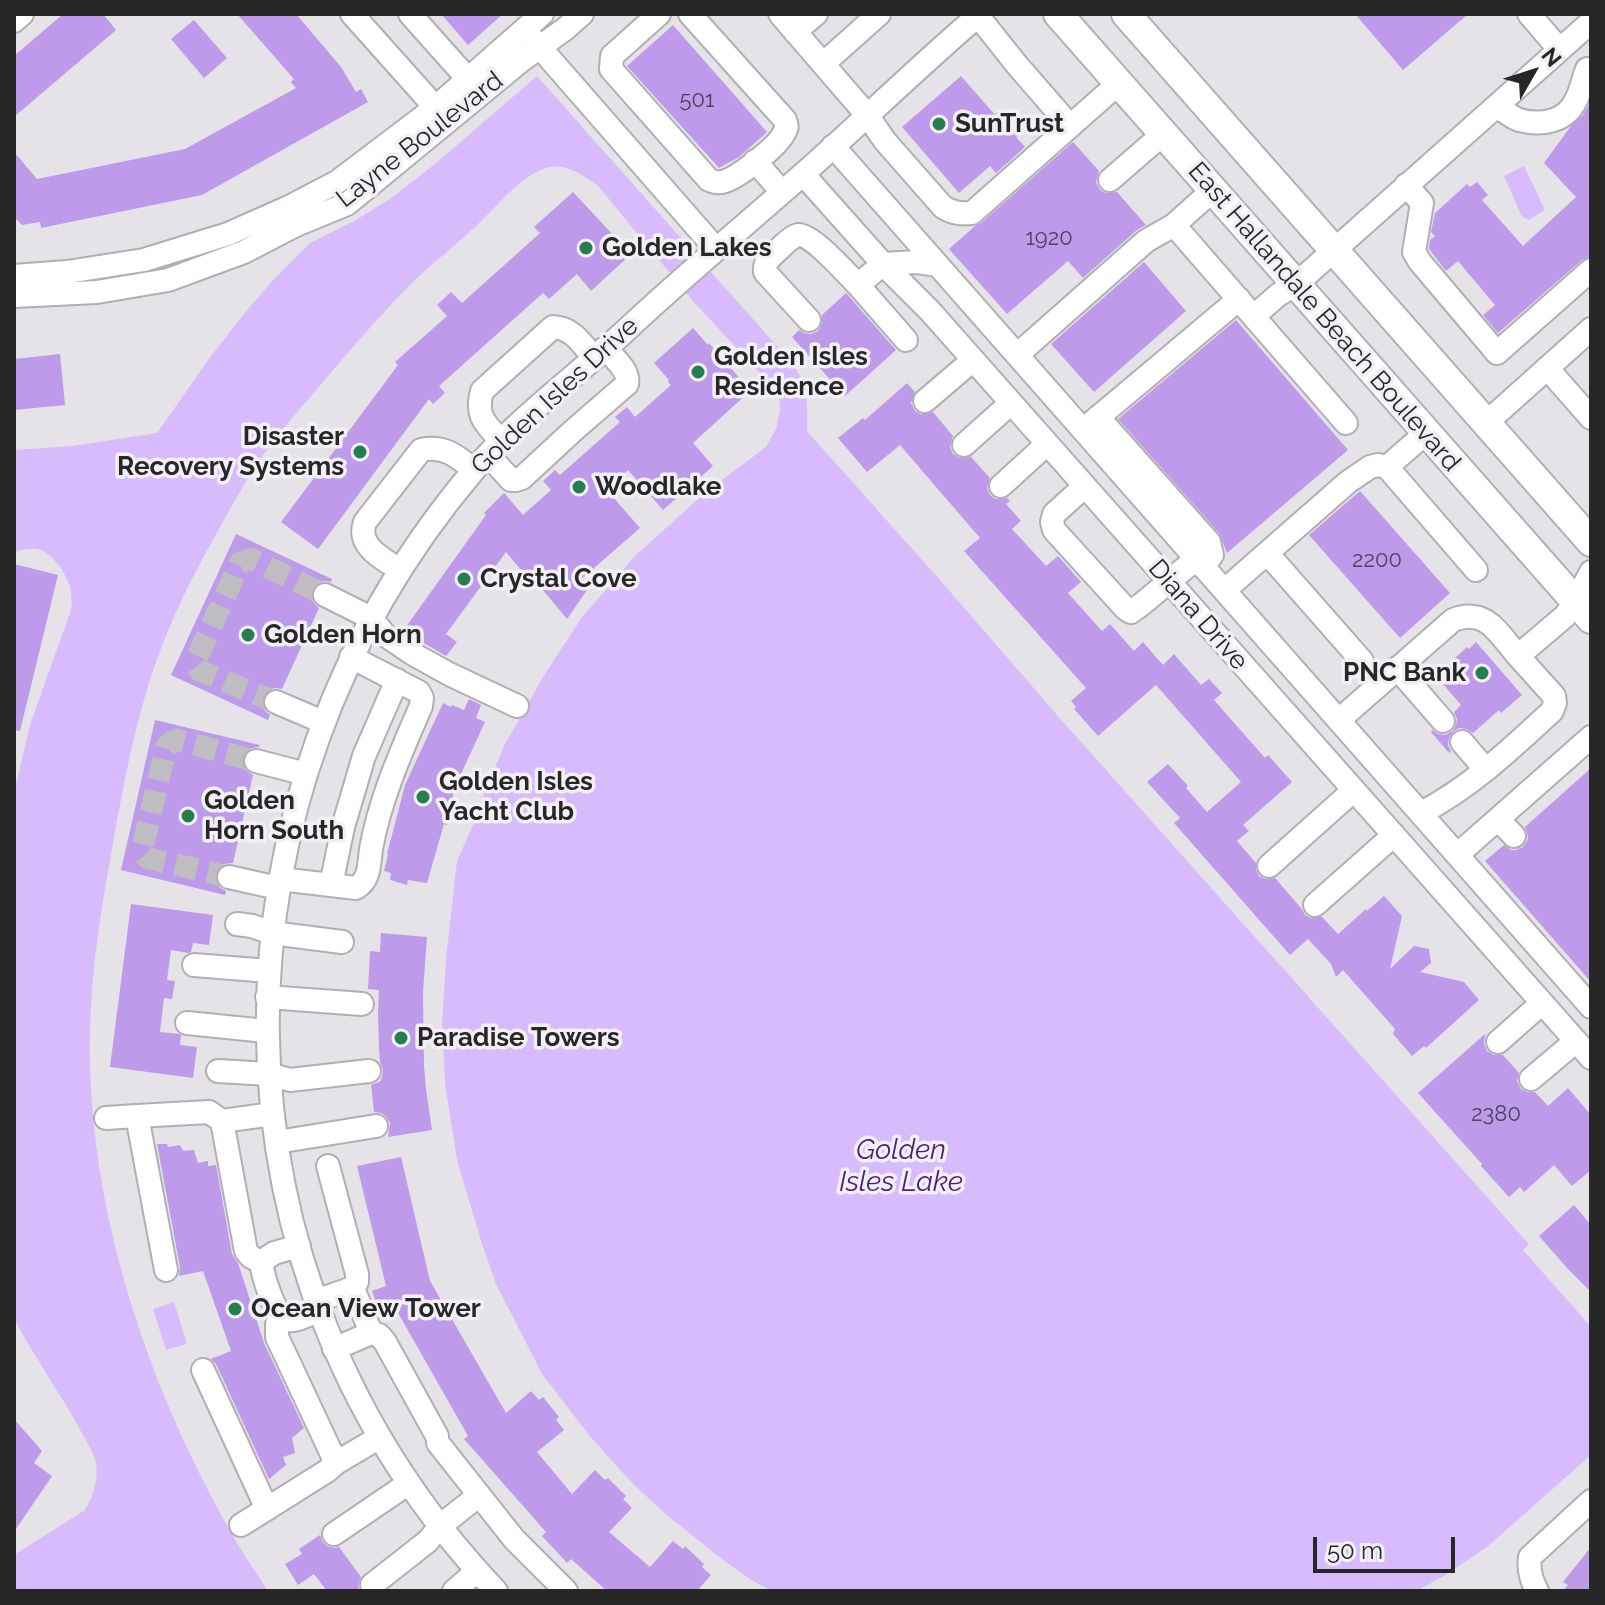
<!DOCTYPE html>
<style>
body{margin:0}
#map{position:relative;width:1605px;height:1605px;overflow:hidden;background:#e5e3e8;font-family:Raleway,sans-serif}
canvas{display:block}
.frame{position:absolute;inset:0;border:16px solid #272728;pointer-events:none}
.north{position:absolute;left:1493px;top:32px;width:80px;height:80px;-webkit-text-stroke:6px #f2f0f5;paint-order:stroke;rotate:51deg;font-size:22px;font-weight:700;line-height:32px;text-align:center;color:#272728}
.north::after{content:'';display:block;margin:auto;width:28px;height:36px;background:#272728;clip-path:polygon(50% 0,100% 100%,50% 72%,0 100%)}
.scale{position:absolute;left:1313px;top:1537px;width:142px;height:36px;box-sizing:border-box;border:4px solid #272728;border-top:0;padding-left:10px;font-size:24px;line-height:28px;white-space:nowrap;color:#272728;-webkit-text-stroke:6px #f2f0f5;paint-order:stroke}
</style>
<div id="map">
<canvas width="1605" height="1605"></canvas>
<div class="frame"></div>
<div class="north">N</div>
<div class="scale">50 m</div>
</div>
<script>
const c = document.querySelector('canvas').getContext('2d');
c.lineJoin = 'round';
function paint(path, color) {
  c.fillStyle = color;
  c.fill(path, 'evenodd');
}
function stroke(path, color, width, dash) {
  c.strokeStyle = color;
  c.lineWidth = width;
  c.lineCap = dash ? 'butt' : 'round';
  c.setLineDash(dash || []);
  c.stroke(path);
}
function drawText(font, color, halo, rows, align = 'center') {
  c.font = font + ' Raleway,sans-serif';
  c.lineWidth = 7;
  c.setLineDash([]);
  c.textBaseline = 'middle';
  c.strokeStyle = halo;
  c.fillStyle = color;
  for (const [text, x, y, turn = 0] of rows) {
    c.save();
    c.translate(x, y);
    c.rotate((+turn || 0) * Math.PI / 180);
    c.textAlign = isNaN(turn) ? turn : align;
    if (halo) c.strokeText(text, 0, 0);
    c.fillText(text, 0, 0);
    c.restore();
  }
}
const water = new Path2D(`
 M537,76L792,363C808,385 808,404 807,431L947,588L1064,723L1529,1244L1523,1250L1591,1327V1455L1487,1547L1444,1576L1416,1591H772L753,1581L719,1557L667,1515L633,1484L589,1435L542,1374L496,1284L482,1244L457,1160L445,1083L442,1024L446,959L457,861L478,814L485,791L504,746L546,672L583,616L637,554L706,492L766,447L776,429L780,410L779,397L768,382L693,301L598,186C587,178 575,169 561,167C530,162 497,208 475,227C455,246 432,263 412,283C377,318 344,357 312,395C297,412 282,429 269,447C252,469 239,494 225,518C202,559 179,601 162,646C137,711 124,781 112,849C101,910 91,970 90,1032C86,1205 147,1385 232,1534C243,1554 256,1572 268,1591H14V1555L85,1510C93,1497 99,1478 96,1463C93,1450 83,1436 77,1424C57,1388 32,1354 14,1318V793L30,725L72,607C71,601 72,593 70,587C66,573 54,556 41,550C32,547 22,550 14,552V450L73,446L157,433L211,356L248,309L275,278L310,243L354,221L390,199L435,164Z
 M1524,166L1545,210L1529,220L1522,217L1504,176Z
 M174,1302L187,1344L166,1350L153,1309Z`);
const building = new Path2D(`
 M63,14H103L116,30L14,117V56Z
 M237,14H296L341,67L356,92L361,89L368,102L202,195L41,228L40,222L22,225L14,217V152L37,179L185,149L296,88L291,82L294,79Z
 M441,14H503L468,45Z
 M1355,14H1468L1403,70Z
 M194,20L227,58L204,78L171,39Z
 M673,25L767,132L739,157L719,168L627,66Z
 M961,76L995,115L1002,109L1022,132L1016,137L1025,147L996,173L990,166L959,193L902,127Z
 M1591,101V256L1582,260L1498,333L1483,315L1495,305L1458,261L1446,271L1429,249L1430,240L1435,236L1431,232L1435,213L1467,184L1470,187L1477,182L1488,195L1482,200L1523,246L1576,197L1544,163L1571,126L1583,115Z
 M1073,142L1099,171L1096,182L1100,190L1106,193L1117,192L1146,225L1137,230L1083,278L1068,261L1007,314L949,249L975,226L981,223Z
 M573,192L616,238L615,240L629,256L591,291L577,274L549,299L543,293L439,386L445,393L433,404L429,399L318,549L281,522L398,365L395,362L447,316L437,305L451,292L462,303L540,233L534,227Z
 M1144,262L1186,311L1094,392L1051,344Z
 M846,293L896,350L845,396L792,337L799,330L804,333L811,334L818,331L822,323V315Z
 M1236,320L1348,450L1227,553L1219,533L1118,419Z
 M693,328L708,345L709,343L742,381L741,382L749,392L693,443L713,466L663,510L628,470L606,489L640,528L579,581L587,590L567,619L532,577L529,580L506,552L446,634L457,642L446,656L403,631L486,515L484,513L504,493L523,515L551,490L543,481L555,470L560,475L620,422L615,417L627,407L635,417L671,385L668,382L669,380L654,363Z
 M60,354L65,405L14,410V359Z
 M907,383L915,392L911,403L915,411L921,414L933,412L953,436L950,447L953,454L960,458L971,457L990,478L987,488L990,495L996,499L1007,498L1010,501L1006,504L1021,521L1012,529L1046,566L1058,556L1081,582L1068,593L1102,631L1110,624L1134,651L1143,642L1163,665L1174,654L1201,685L1209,679L1222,693L1214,700L1265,758L1268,755L1292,782L1243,825L1249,831L1237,841L1256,863V870L1259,876L1265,879L1275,878L1301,908L1305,915L1311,918L1322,917L1338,934L1366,909L1367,911L1384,896L1402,916L1390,969L1414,946L1429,949L1431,963L1420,972L1464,982L1479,1000L1426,1048L1424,1046L1412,1056L1393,1034L1395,1029L1343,970L1336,977L1331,964L1308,939L1290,955L1174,823L1180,818L1147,782L1168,764L1188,786L1186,788L1207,812L1241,782L1156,685L1098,736L1074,709L1076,707L1071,701L1086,688L964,551L980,538L900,445L867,472L838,438L863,418L865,420Z
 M1360,491L1450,593L1400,638L1309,535Z
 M236,534L332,579L331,582L325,581L318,583L312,589L311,595L313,602L319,608L282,689L274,688L268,690L264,696L262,704L265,711L270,715L268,720L171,675Z
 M14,564L58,575L20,731L14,730Z
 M1476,642L1522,695L1501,713L1499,710L1473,733L1466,729L1459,728L1454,731L1449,738L1448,745L1451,751L1449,753L1431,732L1432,730L1438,734L1445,735L1453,731L1456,725L1457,719L1454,712L1461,705L1436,676L1467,647L1469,649Z
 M469,699L481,705L476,718L485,722L455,787L447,825L444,824L427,883L408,880L407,885L390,880L391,873L384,871L388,855L387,854L405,785L443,703L451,707L452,705L464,710Z
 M155,720L260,745L259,747L252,748L247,751L242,758L243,765L246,770L253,775L233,863L224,864L219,867L216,873V882L220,888L226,891L225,895L121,870Z
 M1591,768V982L1485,861L1504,845L1511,850H1516L1523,847L1528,839L1527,832L1525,827Z
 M131,904L213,915L209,945L193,943L191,952L188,953L171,950L167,980L175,981L172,999L164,998L160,1032L179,1034L181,1035L180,1045L197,1047L193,1078L110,1067Z
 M381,933L427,937L423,992L424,1066L426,1089L432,1130L388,1137L390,1123L387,1118L382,1113L374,1112L371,1085L381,1081L383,1070L380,1062L379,1049L378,1012L379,990L368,989L370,951L380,952Z
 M1485,1034L1484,1044L1487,1051L1494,1055H1503L1519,1073L1517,1081L1521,1089L1527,1092H1535L1548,1106L1568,1088L1591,1115V1170L1572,1186L1554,1165L1524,1192L1520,1187L1509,1197L1481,1166L1482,1164L1418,1093Z
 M157,1144H167L168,1147L180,1145L183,1151L194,1150L198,1163L208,1161V1166L216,1165L232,1254L238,1263L264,1343L304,1428L292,1438L295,1453L283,1457L286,1465L269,1479L216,1364L211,1359L231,1351L203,1271L179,1276L180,1267Z
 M401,1157L430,1281L506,1413L531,1391L539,1400L543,1397L559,1417L556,1420L564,1430L537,1452L572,1494L595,1470L605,1480L608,1478L626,1496L623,1499L632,1508L609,1532L650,1567L673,1541L683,1549L685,1546L704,1564L702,1567L711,1575L697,1591H607L571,1559L567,1563L542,1536L546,1532L464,1439L468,1436L393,1304L379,1311L372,1291L386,1286L357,1166Z
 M1574,1205L1591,1225V1292L1568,1269L1539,1236Z
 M14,1419L42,1451L34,1463L52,1476L14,1532Z
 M320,1535L322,1541L327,1546L334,1548L339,1547L361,1577L358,1586L360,1591H327L314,1574L298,1585L285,1564L302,1554L299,1549Z
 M1591,1547V1591H1562L1568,1585L1563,1582Z`);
const minorTunnel = new Path2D(`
 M276,702L200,671L196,666V660L240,563L251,559L325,595
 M229,877L147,858L143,853V846L166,747L171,742L177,740L256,761`);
const minor = new Path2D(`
 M352,14L444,117
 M410,14L476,88
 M659,14L612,56L611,69L709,180C715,182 716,183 722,182C737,179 778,146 784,133C788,126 787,127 785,120L690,14
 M780,14L867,115L885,141L943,207C953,213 960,214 972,213L1119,83
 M1529,14L1559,49
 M978,16L1017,65L1070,126
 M14,21L22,14
 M795,32L816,14
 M530,36L716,249
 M823,64L879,14
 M1497,106C1504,111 1511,117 1519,120C1541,126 1566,122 1576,100C1581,91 1583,79 1587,69
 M833,146L1591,1007
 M755,161L782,192
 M803,174L883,264L930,311L1591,1058
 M1110,180L1163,134
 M1406,185L1422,203L1414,252L1420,262L1497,353L1591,270
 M1174,225L1346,423
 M14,276L67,272L144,260L228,234L289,207L337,182L436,107L542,14
 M14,296L97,292L168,280L244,252L296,225L347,204L522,60L565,29L582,14
 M1254,316L1278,295L1295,285L1591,22
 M809,320L765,272C764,261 770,258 777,251C783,246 790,237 798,235C812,234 847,274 858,285
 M906,340L858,285L883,264L917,262L937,265
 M1017,355L1146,241L1174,225L1213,190
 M1547,368L1591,418
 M925,401L973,360
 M1098,417L1209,542L1212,555L1203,567
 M1486,423L1591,329
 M1083,430L1239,299
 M501,441C485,423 475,416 482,391L553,327C573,328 582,344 594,358
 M964,445L1011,403
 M488,455L511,480H516L522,478L575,429L627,384C630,371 614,358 605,348
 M1387,467L1426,433
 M1001,486L1047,444
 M1085,486L1054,514L1052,522L1054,530L1126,609L1131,612L1142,604L1196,559
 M1267,553L1348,482L1370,467L1378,465L1387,467L1476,570
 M400,570C383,559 356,546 365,522L421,450C444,445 457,456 474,470
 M1225,590L1267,553L1362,661
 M325,595L371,618L385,635L413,654L449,674L517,706
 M1397,668L1443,721
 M276,702L323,722
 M1339,720L1453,620C1486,607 1498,633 1518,656L1565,616L1575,602L1591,572
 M1462,742L1486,770
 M256,761L306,774
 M1421,813C1471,787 1511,749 1552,711L1555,703L1554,696L1518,656
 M1498,819L1514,836
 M1457,855L1591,737
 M1269,866L1354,790
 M229,877L278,888
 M280,879L356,888C370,880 369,864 371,849C380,799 401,752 421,706L422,698L419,692L351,657
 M331,885L343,827L364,756L397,680
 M1315,905L1394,835
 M237,924L252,926L272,933L342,942
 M194,965L269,971
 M267,997L362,1004
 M187,1023L266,1031
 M1498,1042L1542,1003
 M218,1071L269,1074L290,1080L369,1071
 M1531,1079L1576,1041
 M137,1116L209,1112L222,1121L273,1114
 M106,1118L137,1116L166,1270
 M222,1121L246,1251L251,1257L261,1262
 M277,1142L376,1126
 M299,1246L274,1253L261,1262C263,1275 274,1317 288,1320C297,1322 311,1313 319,1310
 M353,1288L371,1333
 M316,1301L353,1288L357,1282V1274L328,1166
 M281,1316L277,1324V1337L336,1463L380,1437
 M334,1349L371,1333L379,1335L385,1342L437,1436
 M203,1370L267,1509
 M438,1443L514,1539L566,1591
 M241,1525L327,1471L336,1463
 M334,1534L409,1483
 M372,1585L428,1541L440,1526L478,1496
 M454,1591L477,1571
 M496,1591C196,1276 195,799 474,470C517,419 572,379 622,334C680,279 742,228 802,175C862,122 919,66 980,14
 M1537,1591C1531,1580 1528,1570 1530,1557L1591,1501`);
const major = new Path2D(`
 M1058,14L1591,619
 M1126,14L1591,542`);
const markers = [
 [939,124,8,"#267d50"],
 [586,248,8,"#267d50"],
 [698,372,8,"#267d50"],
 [360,452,8,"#267d50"],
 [579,487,8,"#267d50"],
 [464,579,8,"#267d50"],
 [248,635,8,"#267d50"],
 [1482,673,8,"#267d50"],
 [423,797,8,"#267d50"],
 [188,816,8,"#267d50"],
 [401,1038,8,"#267d50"],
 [235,1309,8,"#267d50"]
];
const numberNames = [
 ["501",697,100],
 ["1920",1049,238],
 ["2200",1377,560],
 ["2380",1496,1114]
];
const poiNames = [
 ["SunTrust",955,124],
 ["Golden Lakes",602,248],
 ["Golden Isles",714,357],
 ["Residence",714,387],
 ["Disaster",344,437,"right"],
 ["Recovery Systems",344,467,"right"],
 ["Woodlake",595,487],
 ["Crystal Cove",480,579],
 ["Golden Horn",264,635],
 ["PNC Bank",1466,673,"right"],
 ["Golden Isles",439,782],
 ["Yacht Club",439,812],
 ["Golden",204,801],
 ["Horn South",204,831],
 ["Paradise Towers",417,1038],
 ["Ocean View Tower",251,1309]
];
const streetNames = [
 ["Layne Boulevard",420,140,-38],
 ["East Hallandale Beach Boulevard",1324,317,49],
 ["Golden Isles Drive",555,396,-43],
 ["Diana Drive",1198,615,49]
];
const waterNames = [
 ["Golden",901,1151],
 ["Isles Lake",901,1183]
];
paint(water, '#d8bbfd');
paint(building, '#be9aeb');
stroke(minorTunnel, '#bfbdc2', 22, [22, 11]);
stroke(minor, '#b1afb4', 26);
stroke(major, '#b1afb4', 32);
stroke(minor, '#fff', 22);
stroke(major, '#fff', 28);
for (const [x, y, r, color] of markers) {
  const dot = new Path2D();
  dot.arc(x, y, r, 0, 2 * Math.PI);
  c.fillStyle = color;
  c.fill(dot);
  stroke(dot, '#f2f0f5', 3);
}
drawText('22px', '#4d4459', null, numberNames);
drawText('bold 26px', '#272728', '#f2f0f5', poiNames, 'left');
drawText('26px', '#272728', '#f2f0f5', streetNames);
drawText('italic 28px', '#4f1c7a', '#f2f0f5', waterNames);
</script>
